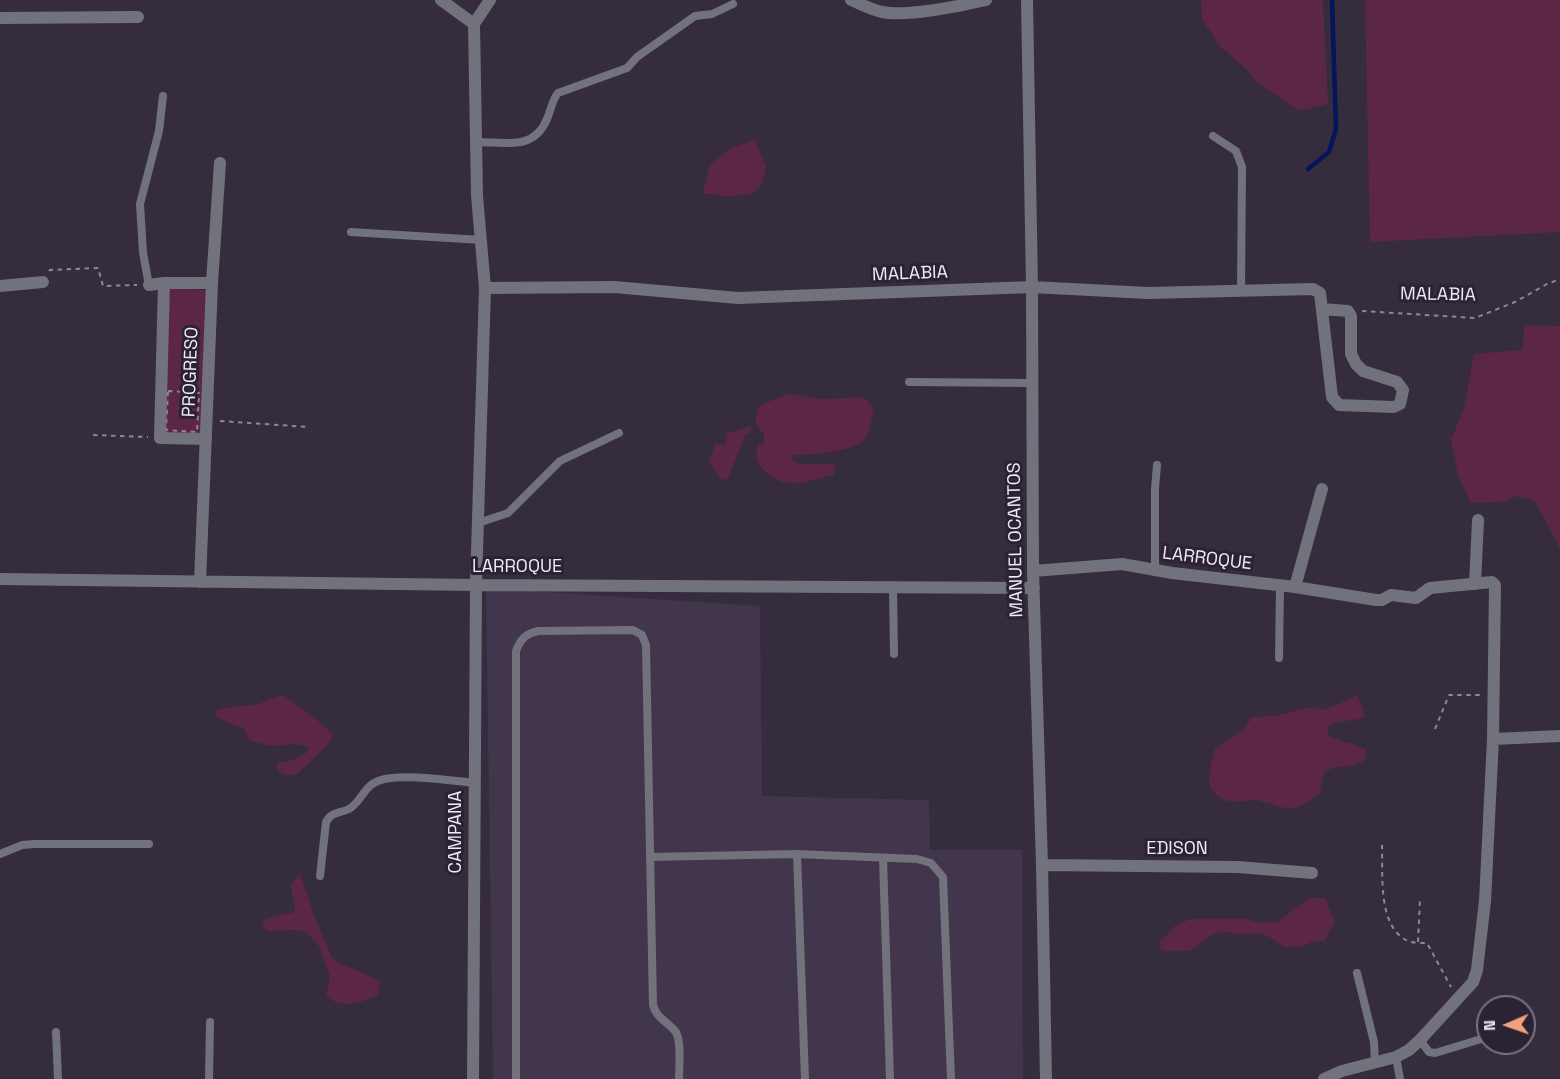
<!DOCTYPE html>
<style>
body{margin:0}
#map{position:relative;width:1560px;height:1079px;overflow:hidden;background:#352c3e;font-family:"Space Grotesk",sans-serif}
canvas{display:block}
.north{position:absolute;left:1476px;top:995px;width:60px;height:60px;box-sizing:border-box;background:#2b2334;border:2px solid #797382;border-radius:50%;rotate:268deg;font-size:16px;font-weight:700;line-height:24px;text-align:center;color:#efeaf6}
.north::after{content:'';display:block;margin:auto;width:21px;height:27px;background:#f1a17d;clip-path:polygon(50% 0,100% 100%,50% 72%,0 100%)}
</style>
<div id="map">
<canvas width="1560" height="1079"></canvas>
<div class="north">N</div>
</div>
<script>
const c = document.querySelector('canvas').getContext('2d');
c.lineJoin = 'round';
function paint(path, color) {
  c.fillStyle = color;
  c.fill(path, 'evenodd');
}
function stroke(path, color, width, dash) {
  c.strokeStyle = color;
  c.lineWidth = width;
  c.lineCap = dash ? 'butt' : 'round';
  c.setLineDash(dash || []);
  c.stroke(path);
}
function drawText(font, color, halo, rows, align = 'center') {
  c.font = font + ' "Space Grotesk",sans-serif';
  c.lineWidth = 6;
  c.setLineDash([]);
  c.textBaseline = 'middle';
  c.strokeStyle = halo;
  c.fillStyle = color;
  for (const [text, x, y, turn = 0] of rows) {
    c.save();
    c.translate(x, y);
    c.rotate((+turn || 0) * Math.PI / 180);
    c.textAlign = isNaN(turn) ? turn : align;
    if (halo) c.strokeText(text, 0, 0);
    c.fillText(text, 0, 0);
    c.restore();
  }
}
const built = new Path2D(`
 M486,588L760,606L762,796L929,800L930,850H1022L1023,1079H493Z`);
const green = new Path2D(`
 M1201,0H1323L1328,104L1300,111L1259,84L1247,70L1219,45L1202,19Z
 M1365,0H1560V232L1370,242Z
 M755,140L766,167L762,185L750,195L722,196L703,193L709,166L729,149Z
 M168,289L207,290L201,435L162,433Z
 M1525,325L1560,326V549L1535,501L1517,496L1501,502L1471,503L1458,476L1451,440L1464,408L1474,354L1522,350Z
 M789,394L819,399L864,397L874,409C871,419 870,433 863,441C852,452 809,455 793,455L791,459L799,464H833L836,468L834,475C803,482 785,493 761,467C756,461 755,452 758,445H764V435L755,422L759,405Z
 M751,426V432L745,435L728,479L721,480L709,461L716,443L720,445L725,444L727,433Z
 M283,695L317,720L334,735L326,746L296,775H283L277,769L278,762C290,762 299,759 308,751V747L294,744L271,746L250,741L244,729L215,717L217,709L258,704Z
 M1357,695L1363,709L1364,718L1335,723L1328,727V735C1340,743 1353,742 1366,749L1365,760C1343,773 1320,757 1321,792C1314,798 1306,804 1297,807C1282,811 1269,802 1255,800C1246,800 1236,803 1227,801C1221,799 1211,792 1210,785C1207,778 1213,756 1215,749C1228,738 1246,733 1251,717L1274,716L1307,708L1324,709L1339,704Z
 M300,873L312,910L333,960L380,981L378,996C357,1002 345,1011 326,996L330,977L319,946L307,933L294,930L267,931L262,925L265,919L295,912L291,886Z
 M1309,898H1325L1335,922L1324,941H1314L1301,947H1284L1270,937L1258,933L1240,934L1222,932L1212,935L1190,951H1162L1158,944L1175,926L1190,919H1246L1260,923L1277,922Z`);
const stream = new Path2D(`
 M1308,169L1329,152L1336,129L1332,0`);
const path = new Path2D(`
 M49,271L50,270L98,268L103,286L137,285
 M1362,311L1475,318L1515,302L1547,284L1560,279
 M168,391L199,393L197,432L166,430Z
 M220,421L308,427
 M93,435L148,437
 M1435,729L1449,695H1481
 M1382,845C1383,873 1377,927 1408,941C1413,943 1421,943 1427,943L1451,987
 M1418,942L1420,899`);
const service = new Path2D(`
 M1213,136L1236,151L1242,167L1241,290
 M476,142C505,142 534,151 547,119C551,110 552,100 558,93L627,68L637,57L695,16L712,14L733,4
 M351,232L481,240
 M149,285L143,253L140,204L159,131L163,96
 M909,382L1032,383
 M478,523L508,513L560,461L619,433
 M1155,570V489L1157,465
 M893,587L894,654
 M1279,658L1280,586
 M0,854L22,845L34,844H149
 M797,854L805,1079
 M650,857L797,854L917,859L931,863L943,877L951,1079
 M883,858L890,1079
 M320,876L326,822C332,811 339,814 349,809C360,803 363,789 374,783C392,771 452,781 475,783
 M1357,973L1374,1042L1375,1064
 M56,1032L58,1079
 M1420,1040L1429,1052L1435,1053L1488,1037
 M1396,1057L1400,1079
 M209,1079L210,1022
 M516,1079V651C521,638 526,634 538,631L633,630L642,635L646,645L653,1005C656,1018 667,1021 675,1031C682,1039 679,1067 679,1079`);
const minor = new Path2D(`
 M441,0L474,24
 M851,0C861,4 872,10 882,12C906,17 961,6 986,0
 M1027,0L1032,287L1033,571L1042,865L1046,1079
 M0,18L138,17
 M164,283L160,438L206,439
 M149,285L164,283H212
 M0,286L43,282
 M485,288L614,287L738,298L1032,287L1148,293L1313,289L1320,293L1332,397L1339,405L1394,407L1400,404L1403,390L1397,382L1363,371L1356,364L1351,354V316L1348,311L1322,309
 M1033,571L1122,564L1172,573L1295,587L1376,600H1382L1391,595L1416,598L1430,588L1492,582L1495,585L1493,739L1485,901L1477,970L1473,982L1420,1040L1409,1050L1396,1057L1342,1071L1324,1079
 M0,579L476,585L1034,588
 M200,582L212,283L220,163
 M1475,584L1478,520
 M1295,587L1322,489
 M1493,739L1560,736
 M1042,865L1238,867L1312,873
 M473,1079L476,585L485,288L477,196L474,24L490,0`);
const streetNames = [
 ["MALABIA",910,274,-2],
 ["MALABIA",1438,295,1],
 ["PROGRESO",191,372,-88],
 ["MANUEL OCANTOS",1016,540,-91],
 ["LARROQUE",1207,559,7],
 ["LARROQUE",517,567],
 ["CAMPANA",456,832,-90],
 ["EDISON",1177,849]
];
paint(built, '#41364c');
paint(green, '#5c2647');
stroke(stream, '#07135d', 4.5);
stroke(path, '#8e8796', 2, [4.5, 4.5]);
stroke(service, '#72727c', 8);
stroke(minor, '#72727c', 12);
drawText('18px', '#efeaf6', '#2b2334', streetNames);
</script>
